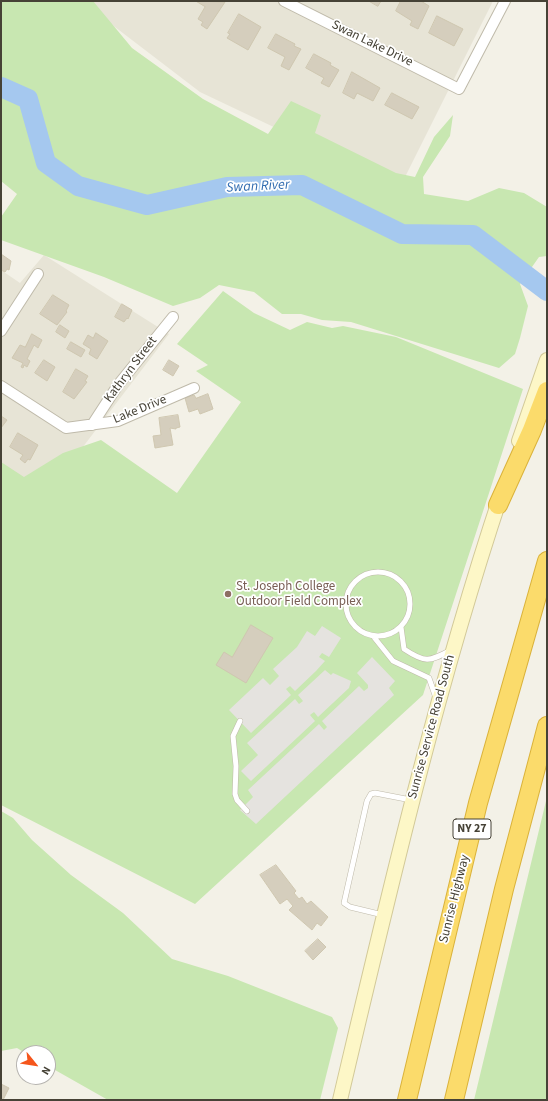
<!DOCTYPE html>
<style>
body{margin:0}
#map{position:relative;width:548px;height:1101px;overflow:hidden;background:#f3f1e7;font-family:"Source Sans 3",sans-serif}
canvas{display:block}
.frame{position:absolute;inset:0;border:2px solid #464236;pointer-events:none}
.north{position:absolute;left:16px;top:1045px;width:40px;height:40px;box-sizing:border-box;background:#fff;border:1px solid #b5b3af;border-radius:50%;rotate:120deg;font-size:11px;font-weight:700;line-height:16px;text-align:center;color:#464236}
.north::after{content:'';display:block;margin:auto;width:14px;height:18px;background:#f5561c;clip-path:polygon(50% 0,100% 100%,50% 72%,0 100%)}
</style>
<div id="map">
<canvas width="548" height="1101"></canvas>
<div class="frame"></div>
<div class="north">N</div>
</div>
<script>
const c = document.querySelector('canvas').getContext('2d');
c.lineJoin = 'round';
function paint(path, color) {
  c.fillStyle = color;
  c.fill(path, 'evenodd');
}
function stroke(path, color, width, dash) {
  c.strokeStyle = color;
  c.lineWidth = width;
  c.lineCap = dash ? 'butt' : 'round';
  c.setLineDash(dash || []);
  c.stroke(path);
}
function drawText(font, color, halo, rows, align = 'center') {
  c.font = font + ' "Source Sans 3",sans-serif';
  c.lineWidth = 3.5;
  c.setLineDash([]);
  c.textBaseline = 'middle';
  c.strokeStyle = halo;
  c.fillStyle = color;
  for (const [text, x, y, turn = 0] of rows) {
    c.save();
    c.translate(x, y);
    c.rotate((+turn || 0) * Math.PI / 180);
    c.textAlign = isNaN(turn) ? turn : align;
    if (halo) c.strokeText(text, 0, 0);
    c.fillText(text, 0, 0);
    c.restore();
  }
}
const residential = new Path2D(`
 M81,1H493L400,187L200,92Z
 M44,255L169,334L44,498L1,470V270L20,283Z`);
const green = new Path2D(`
 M1,1H93L132,48L203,99L268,134L291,101L321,115L315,133L396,173L415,177L434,137L453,115L450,136L423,177L424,194L468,201L499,188L524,193L547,207V256L539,257L520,284L528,306L520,338L515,354L499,368L351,322L322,320L301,314H282L254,292L219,285L200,298L173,306L104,277L1,240V217L17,194L1,181Z
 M223,291L254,313L290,330L307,322L332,328L343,326L396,337L523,389L423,695L195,904L1,805V462L24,477L63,453L101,440L177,493L241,402L196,371L208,365L177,344Z
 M547,798V1100H474L546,801Z
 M1,811L13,818L32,840L71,875L123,913L172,959L228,976L332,1017L338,1028L320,1100H108L48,1066V1053H25L17,1048L1,1051Z`);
const parking = new Path2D(`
 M322,626L341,638L329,657L322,653L319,657L325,661L316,671L295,691L290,686L286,689L291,695L251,733L229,710L263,678L270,685L279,676L273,669L297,647L307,631L315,636Z
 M372,657L395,681L389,688L394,695L256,824L240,810L253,797L248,790L319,724L324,730L327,727L322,721L359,686L364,691L368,688V685L357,673Z
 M325,670L331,675L333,673L351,681L349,688L318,717L314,712L310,715L315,721L251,781L241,771L258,755L247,743L295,699L299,704L303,701L298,695Z`);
const river = new Path2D(`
 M1,87L28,99L46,163L78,186L147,205L227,187L302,185L402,234L473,235L547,291`);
const building = new Path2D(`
 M196,1L225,2L207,29L201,25L203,22L198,19L205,7Z
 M369,1H381L378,6Z
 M401,1H421L429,6L418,29L410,25L412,21L396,11Z
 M239,14L261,27L248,50L227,38L230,34L228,33Z
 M437,16L463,29L454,46L429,33Z
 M276,34L295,44L294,46L301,49L289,70L281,66L285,57L268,48Z
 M314,54L331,63L330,65L339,70L329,87L321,83L324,78L306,68Z
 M352,72L380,88L373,101L357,93L354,99L343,93Z
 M392,93L419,107L412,119L385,105Z
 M1,254L11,261L9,270L7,269L5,272L1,270Z
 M53,295L69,305L66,311L67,312L57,325L40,314Z
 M122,304L132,310L128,319L127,318L124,322L115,317Z
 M60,325L69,331L65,338L56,332Z
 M96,333L108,341L97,359L89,354L91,349L83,344L88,335L93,338Z
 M32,334L42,340L38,348L34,345L27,359L30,361L27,367L24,365L23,368L21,367L23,363L12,358L20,345L25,347Z
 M71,342L85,350L81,357L67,349Z
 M44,360L55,367L47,381L35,373Z
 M169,360L179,366L173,376L163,370Z
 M76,369L88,376L85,381L87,382L74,399L63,392Z
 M208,394L213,409L200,414L198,409L189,412L185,398L194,395L196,398Z
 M178,415L180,427L176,428V429L170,428L173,445L155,448L153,436L161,435L159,418Z
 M1,416L7,420L1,428Z
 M18,433L38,445L30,460L28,459L25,463L20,459L23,455L10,447Z
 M251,625L273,638L246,683L216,665L224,652L232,657Z
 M276,865L296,891L294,893L299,899L302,897L307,904L311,901L328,917L321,926L317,923L312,930L289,910L293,906L287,899L280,904L260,875Z
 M318,939L326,947L313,960L305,951Z
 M1,1084L9,1088L3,1100H1Z`);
const lane = new Path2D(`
 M346 604a32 32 0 1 1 64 0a32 32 0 1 1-64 0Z
 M401,627L404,649C425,663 429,662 451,650
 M373,636L393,661L429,678L436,698
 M240,721L233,736L236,766L235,794L237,800L247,811
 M383,915L350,907L344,903L367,801L371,794L375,793L411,800`);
const street = new Path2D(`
 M284,1L459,89L505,1
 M1,331L38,274
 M1,386L66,428L118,421L194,388
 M92,425L118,385L173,317`);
const secondary = new Path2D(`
 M519,441L547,360
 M340,1100C388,897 435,693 501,495`);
const highway = new Path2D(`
 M498,505L532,430L547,391
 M407,1100L478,803L547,561
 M454,1100L504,889L547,726`);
const markers = [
 [228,594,4,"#8d6e63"]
];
const shields = [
 [472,829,38]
];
const shieldNames = [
 ["NY 27",472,829]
];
const streetNames = [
 ["Swan Lake Drive",372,44,26],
 ["Kathryn Street",131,370,-53],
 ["Lake Drive",140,410,-22],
 ["Sunrise Service Road South",432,727,-75],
 ["Sunrise Highway",455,899,-76]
];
const educationNames = [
 ["St. Joseph College",236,587],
 ["Outdoor Field Complex",236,602]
];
const waterNames = [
 ["Swan River",258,187,-3]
];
paint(residential, '#e7e4d6');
paint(green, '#c8e7b1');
paint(parking, '#e5e3df');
stroke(river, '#a5c8ef', 20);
paint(building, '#d5cebd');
stroke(building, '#cfc7b0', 1);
stroke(lane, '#bfbaaa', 6);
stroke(street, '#bfbaaa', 12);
stroke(secondary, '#d2c998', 16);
stroke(highway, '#dab23a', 20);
stroke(lane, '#fff', 5);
stroke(street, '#fff', 10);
stroke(secondary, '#fdf7c7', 14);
stroke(highway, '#fbdb6b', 18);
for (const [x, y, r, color] of markers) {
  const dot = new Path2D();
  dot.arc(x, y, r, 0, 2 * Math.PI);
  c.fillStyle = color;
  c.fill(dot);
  stroke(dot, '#fff', 1.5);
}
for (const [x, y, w] of shields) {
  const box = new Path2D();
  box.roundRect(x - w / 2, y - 10, w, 20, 3);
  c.fillStyle = '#fff';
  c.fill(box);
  stroke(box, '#464236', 1);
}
drawText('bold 12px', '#464236', null, shieldNames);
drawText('13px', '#464236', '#fff', streetNames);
drawText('13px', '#785e54', '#fff', educationNames, 'left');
drawText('italic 14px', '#316cb0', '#fff', waterNames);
</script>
